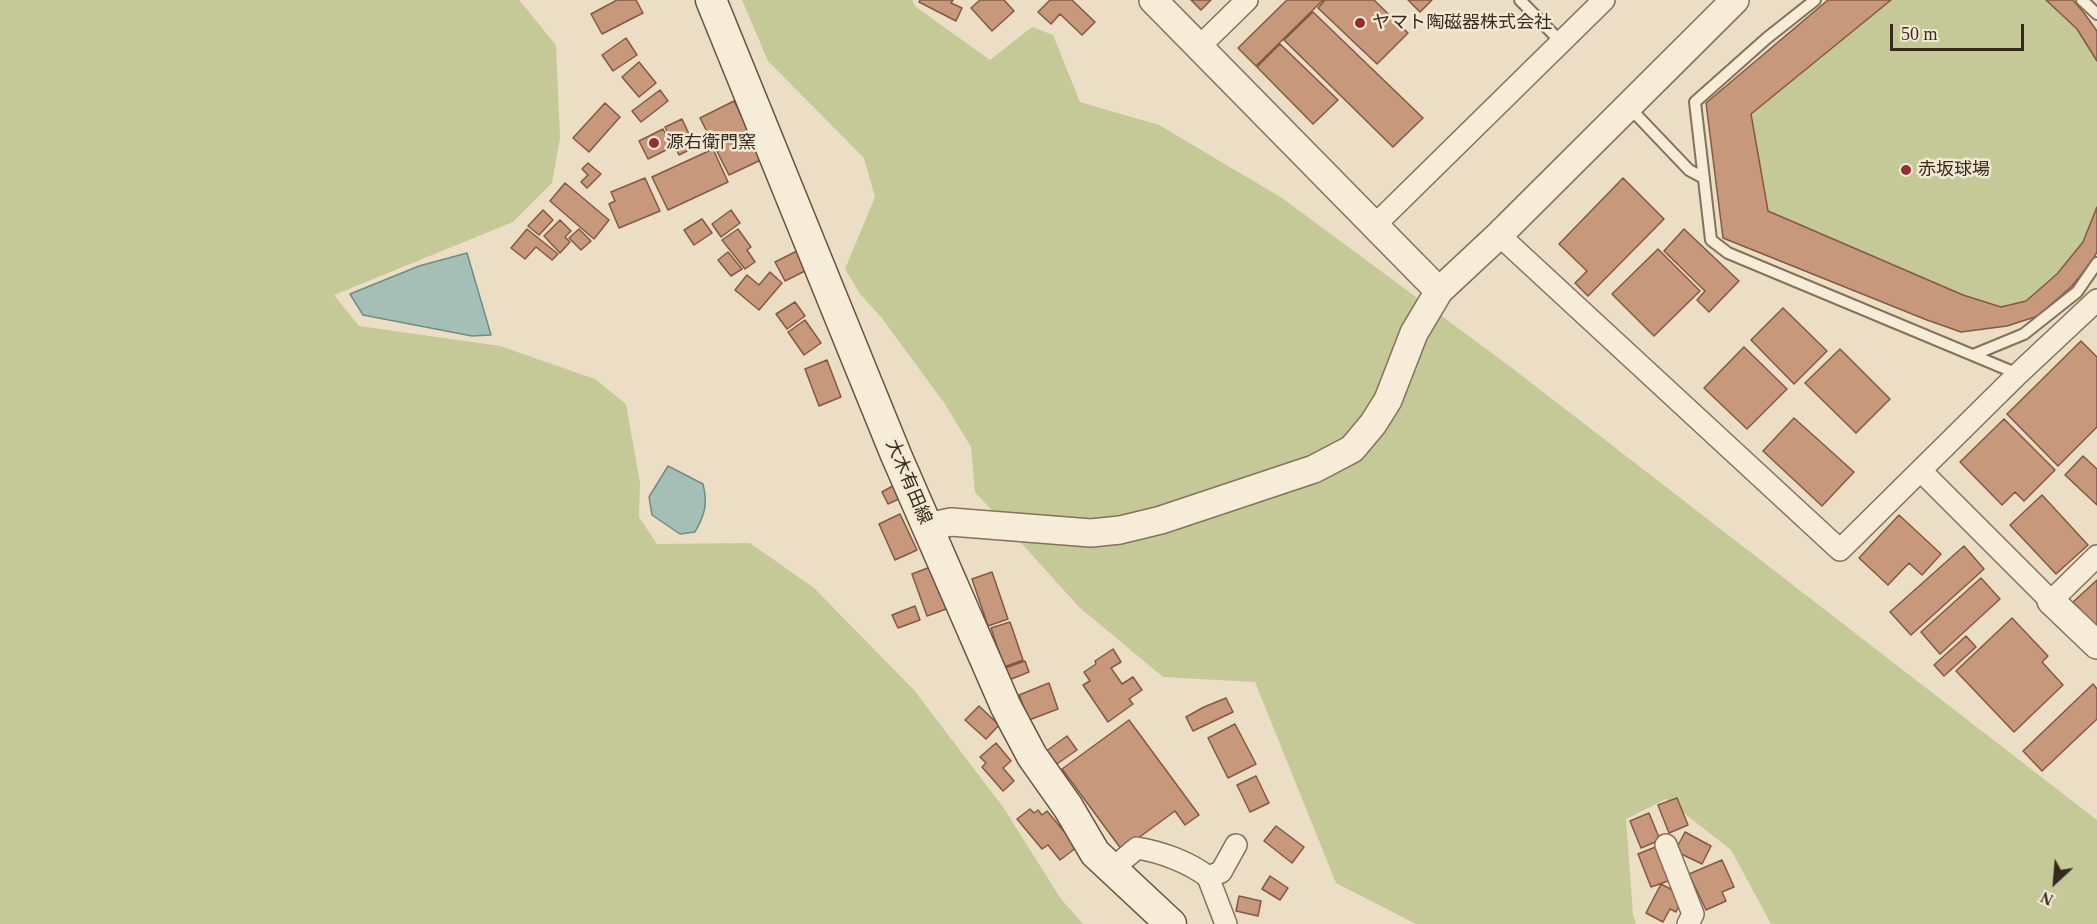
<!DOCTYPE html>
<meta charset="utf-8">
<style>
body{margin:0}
#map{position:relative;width:2097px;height:924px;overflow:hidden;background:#ecdec4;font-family:"Times New Roman",serif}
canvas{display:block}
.north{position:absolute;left:2025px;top:852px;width:60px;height:60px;-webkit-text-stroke:4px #f3e9d3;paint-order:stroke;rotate:206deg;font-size:16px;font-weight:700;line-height:24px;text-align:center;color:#36291f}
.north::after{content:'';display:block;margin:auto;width:21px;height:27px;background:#36291f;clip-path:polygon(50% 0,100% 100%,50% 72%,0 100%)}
.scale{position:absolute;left:1890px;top:24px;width:134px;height:27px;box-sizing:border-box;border:3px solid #36291f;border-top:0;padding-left:8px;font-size:18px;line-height:21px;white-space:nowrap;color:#36291f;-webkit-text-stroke:4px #f3e9d3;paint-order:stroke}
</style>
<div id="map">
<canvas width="2097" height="924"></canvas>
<div class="north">N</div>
<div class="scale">50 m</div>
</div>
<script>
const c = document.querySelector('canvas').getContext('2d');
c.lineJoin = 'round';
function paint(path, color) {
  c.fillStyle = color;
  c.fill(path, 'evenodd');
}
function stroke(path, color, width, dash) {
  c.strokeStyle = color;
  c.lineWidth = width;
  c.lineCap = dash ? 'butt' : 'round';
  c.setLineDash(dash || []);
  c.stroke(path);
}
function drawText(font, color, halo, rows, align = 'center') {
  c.font = font + ' "Times New Roman","Noto Sans JP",serif';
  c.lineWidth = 5;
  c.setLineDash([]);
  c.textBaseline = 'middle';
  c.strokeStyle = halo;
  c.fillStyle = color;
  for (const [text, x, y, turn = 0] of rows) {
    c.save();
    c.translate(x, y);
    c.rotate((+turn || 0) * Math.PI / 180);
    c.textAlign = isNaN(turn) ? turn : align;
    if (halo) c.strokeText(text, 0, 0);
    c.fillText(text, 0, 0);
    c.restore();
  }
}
const green = new Path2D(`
 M0,0H519L556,45L560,138L552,183L513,222L334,295L359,326L500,346L595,379L626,404L640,483L639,517L657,544L750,543L814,588L914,690L1003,807L1061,899L1083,924H0Z
 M742,0H912L916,7L990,60L1032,27L1053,35L1080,102L1159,125L1282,198L1512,368L2097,820V924H1771L1731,850L1666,799L1626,819L1633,914L1636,924H1416L1336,883L1255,682L1163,677L1079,607L975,492L971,447L945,404L881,317L860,294L845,269L875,197L864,158L768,61Z
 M1828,0H2073L2097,31V252L2092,261L2072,286L2038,316L2007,326L1961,332L1927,320L1723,238L1706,103Z`);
const water = new Path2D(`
 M467,253L491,335L472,336L363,315L350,294L419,266Z
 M668,466L703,484C708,504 705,514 695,532L680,534L652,515L649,497Z`);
const building = new Path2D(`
 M617,0H636L643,13L602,34L591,14Z
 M920,0H953L951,3L962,8L956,21L919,2Z
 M980,0H1004L1014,11L992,31L971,8Z
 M1050,0H1072L1095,22L1082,35L1060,14L1051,24L1038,12Z
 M1191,0H1211L1201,10Z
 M1287,0H1323L1256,66L1238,48Z
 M1325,0H1374L1408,33L1377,64L1318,8Z
 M1408,0H1432L1420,12Z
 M1828,0H1891L1751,114L1768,211L1963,295L2001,307L2026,301L2057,274L2083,242L2097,207V252L2092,261L2072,286L2038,316L2007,326L1961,332L1927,320L1723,238L1706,103Z
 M2046,0H2073L2084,13L2097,31V61L2077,29Z
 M1313,12L1423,118L1393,147L1284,40Z
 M626,38L637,55L613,71L602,55Z
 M1280,44L1338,100L1313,124L1257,67Z
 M639,62L656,83L639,97L622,77Z
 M660,90L668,101L641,122L632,111Z
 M734,101L763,159L729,175L700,118Z
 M605,103L620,117L589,152L573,138Z
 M682,119L695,147L679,155L665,127Z
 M663,129L672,147L648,159L639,141Z
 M713,149L728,182L668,210L652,177Z
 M588,163L601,174L587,188L581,182L588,175L582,169Z
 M645,178L660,211L619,228L609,204L615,201L611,192Z
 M1623,178L1664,219L1588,296L1575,283L1587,271L1559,244Z
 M565,183L609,220L594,239L550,201Z
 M543,210L553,220L539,235L528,226Z
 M731,210L740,223L721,237L712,224Z
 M702,219L712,233L694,245L684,230Z
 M560,220L571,231L565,237L570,242L560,253L544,236Z
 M527,229L558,254L552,260L536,247L525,259L511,248Z
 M579,229L591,241L581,250L569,238Z
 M738,229L751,247L747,250L755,262L745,269L722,240Z
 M1684,229L1739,281L1709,312L1697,300L1705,291L1664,251Z
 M1658,249L1700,291L1654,336L1612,294Z
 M799,250L809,269L785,281L775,262Z
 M728,252L742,269L731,276L718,260Z
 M770,272L782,283L759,310L735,290L747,275L759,285Z
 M795,302L805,316L787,329L776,314Z
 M1783,308L1827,351L1794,384L1751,340Z
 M805,320L821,343L804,355L788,332Z
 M2081,341L2097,357V427L2058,466L2007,414Z
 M1744,347L1787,389L1747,429L1704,388Z
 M1840,349L1890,399L1856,433L1805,383Z
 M827,360L841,397L819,406L805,369Z
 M1794,418L1854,472L1822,506L1763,451Z
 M2004,419L2055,470L2024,501L2015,492L2002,505L1960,462Z
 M2083,456L2097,469V505L2065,475Z
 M896,484L903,497L888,504L882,492Z
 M2042,495L2088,545L2056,574L2010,525Z
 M900,514L917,550L895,560L879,524Z
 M1899,515L1941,554L1922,575L1909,563L1888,585L1859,558Z
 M1964,546L1984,569L1911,635L1890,612Z
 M933,566L949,608L927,616L912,574Z
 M992,572L1008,619L988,626L972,579Z
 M1981,578L2000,599L1940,654L1921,632Z
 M2097,580V627L2073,602Z
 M915,606L920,620L898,628L892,615Z
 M2012,618L2048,656L2042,662L2063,685L2014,732L1956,671Z
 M1010,622L1023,660L1004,667L991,628Z
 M1966,636L1976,647L1944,676L1934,665Z
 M1113,649L1121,662L1111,668L1122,684L1133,677L1142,690L1129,699L1133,704L1108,722L1083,685L1090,681L1084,672L1096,664L1095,661Z
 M1025,661L1029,672L1009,680L1005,668Z
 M1049,683L1058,709L1029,720L1019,695Z
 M2093,684L2097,689V719L2042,771L2023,751Z
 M1226,698L1233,712L1193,731L1186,717L1204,707Z
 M979,706L999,725L986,739L965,720Z
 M1129,720L1199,815L1185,825L1175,811L1122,850L1062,769Z
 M1235,724L1256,764L1228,778L1208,738Z
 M1067,736L1077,750L1054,766L1045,752Z
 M996,743L1011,761L1003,768L1014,781L1003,791L982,767L986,763L980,757Z
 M1256,776L1269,803L1250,812L1237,785Z
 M1677,798L1688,825L1669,833L1658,805Z
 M1030,809L1034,813L1038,810L1042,815L1047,811L1077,847L1060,860L1048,845L1042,849L1017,819Z
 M1649,813L1660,840L1641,848L1630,821Z
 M1276,826L1304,847L1292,863L1264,841Z
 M1685,832L1711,846L1702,864L1675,851Z
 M1658,846L1671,880L1651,887L1638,854Z
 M1722,860L1734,887L1722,892L1726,901L1706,910L1689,874Z
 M1270,876L1288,888L1280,900L1262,889Z
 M1661,884L1684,896L1676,912L1670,909L1663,922L1646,913Z
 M1239,896L1261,901L1258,916L1236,911Z`);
const service = new Path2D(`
 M1520,0L1561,42
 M1815,0L1767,38L1695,102L1711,240L1728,253L2018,374
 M2082,0L2097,14
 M1628,106L1689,170L1704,178
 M1973,355L2024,334L2077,292L2097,263`);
const minor = new Path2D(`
 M1199,47L1247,0
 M1375,225L1604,0
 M1499,235L1840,550L2018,374L2097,300
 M1921,471L2051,601L2097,556
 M1666,845L1693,914L1688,924
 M1112,869L1137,848C1161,852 1189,862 1208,877L1221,872L1236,845
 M1208,877L1226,924`);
const tertiary = new Path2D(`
 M1153,0L1439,291
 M927,527L951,522L1091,533L1120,530L1161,520L1314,469L1352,449L1373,424L1388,400L1414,333L1439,291L1499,235L1735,0
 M2051,601L2097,645`);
const secondary = new Path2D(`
 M711,0L896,455L1006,707L1032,756L1068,807L1095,853L1171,924`);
const markers = [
 [1360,23,6,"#912f33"],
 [654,143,6,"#912f33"],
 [1906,170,6,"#912f33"]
];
const poiNames = [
 ["ヤマト陶磁器株式会社",1372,23],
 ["源右衛門窯",666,143],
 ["赤坂球場",1918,170]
];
const streetNames = [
 ["大木有田線",908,482,67]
];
paint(green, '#c5c998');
paint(water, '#a6bfb6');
stroke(water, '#6d8d83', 1.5);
paint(building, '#c8987c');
stroke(building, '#835943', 1.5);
stroke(service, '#85705b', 14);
stroke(minor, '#85705b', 24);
stroke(tertiary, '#85705b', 30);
stroke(secondary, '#67513f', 33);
stroke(service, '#f7ecd7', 10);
stroke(minor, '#f7ecd7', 21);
stroke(tertiary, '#f7ecd7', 27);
stroke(secondary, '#f7ecd7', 30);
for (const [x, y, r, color] of markers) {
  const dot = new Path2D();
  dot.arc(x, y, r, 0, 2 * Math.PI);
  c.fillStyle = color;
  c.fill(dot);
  stroke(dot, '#f3e9d3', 2);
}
drawText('18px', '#36291f', '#f3e9d3', poiNames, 'left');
drawText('18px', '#36291f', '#f3e9d3', streetNames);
</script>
